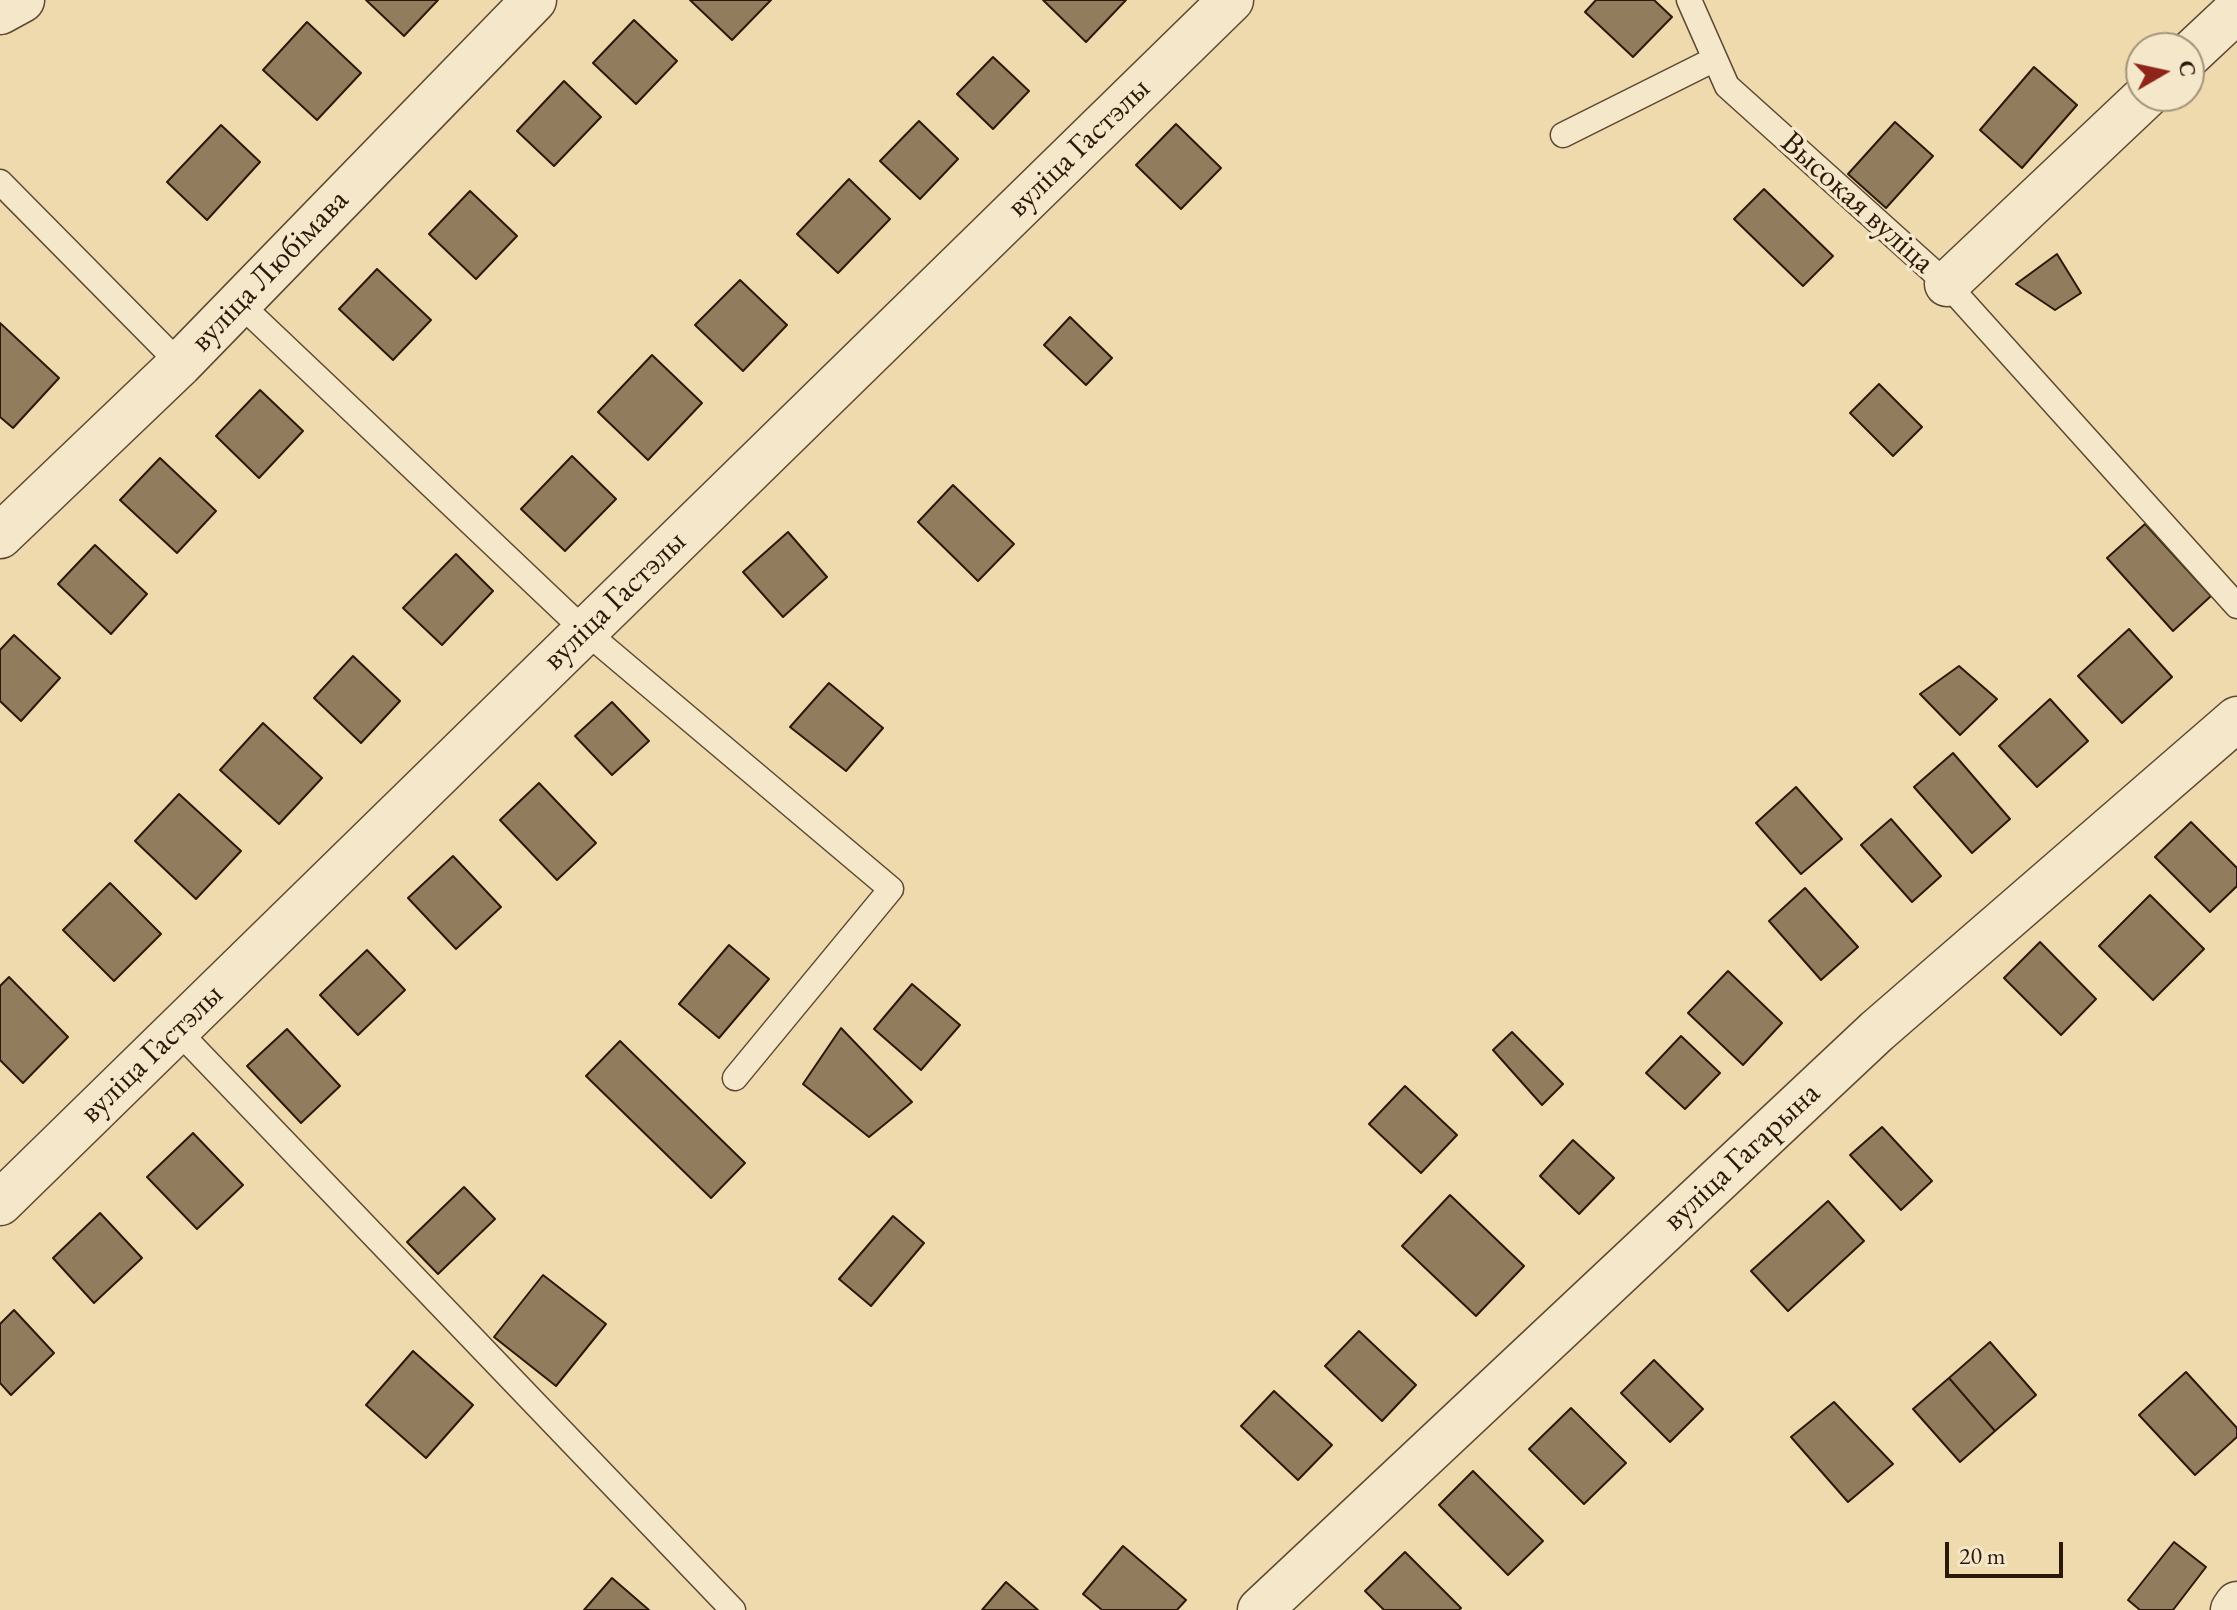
<!DOCTYPE html>
<meta charset="utf-8">
<style>
body{margin:0}
#map{position:relative;width:2237px;height:1610px;overflow:hidden;background:#efdaae;font-family:"EB Garamond",serif}
canvas{display:block}
.north{position:absolute;left:2125px;top:32px;width:80px;height:80px;box-sizing:border-box;background:#f5e7ca;border:2px solid #a5947c;border-radius:50%;rotate:81deg;font-size:22px;font-weight:700;line-height:32px;text-align:center;color:#2c1808}
.north::after{content:'';display:block;margin:auto;width:28px;height:36px;background:#8f2418;clip-path:polygon(50% 0,100% 100%,50% 72%,0 100%)}
.scale{position:absolute;left:1945px;top:1542px;width:118px;height:36px;box-sizing:border-box;border:4px solid #2c1808;border-top:0;padding-left:10px;font-size:24px;line-height:28px;white-space:nowrap;color:#2c1808;-webkit-text-stroke:6px #f5e7ca;paint-order:stroke}
</style>
<div id="map">
<canvas width="2237" height="1610"></canvas>
<div class="north">С</div>
<div class="scale">20 m</div>
</div>
<script>
const c = document.querySelector('canvas').getContext('2d');
c.lineJoin = 'round';
function paint(path, color) {
  c.fillStyle = color;
  c.fill(path, 'evenodd');
}
function stroke(path, color, width, dash) {
  c.strokeStyle = color;
  c.lineWidth = width;
  c.lineCap = dash ? 'butt' : 'round';
  c.setLineDash(dash || []);
  c.stroke(path);
}
function drawText(font, color, halo, rows, align = 'center') {
  c.font = font + ' "EB Garamond",serif';
  c.lineWidth = 7;
  c.setLineDash([]);
  c.textBaseline = 'middle';
  c.strokeStyle = halo;
  c.fillStyle = color;
  for (const [text, x, y, turn = 0] of rows) {
    c.save();
    c.translate(x, y);
    c.rotate((+turn || 0) * Math.PI / 180);
    c.textAlign = isNaN(turn) ? turn : align;
    if (halo) c.strokeText(text, 0, 0);
    c.fillText(text, 0, 0);
    c.restore();
  }
}
const building = new Path2D(`
 M366,0H438L404,36Z
 M690,0H771L732,40Z
 M1043,0H1126L1086,42Z
 M1596,0H1654L1672,17L1633,57L1585,12Z
 M634,20L677,61L636,104L593,63Z
 M307,22L361,73L317,120L263,70Z
 M993,57L1029,91L993,129L957,94Z
 M2034,67L2077,105L2022,168L1980,130Z
 M564,81L601,117L554,166L517,131Z
 M919,121L958,159L920,199L880,161Z
 M1895,122L1933,156L1886,208L1848,174Z
 M1176,124L1221,168L1181,209L1136,165Z
 M221,125L260,162L207,220L167,182Z
 M849,179L890,219L838,273L797,234Z
 M1764,189L1833,256L1803,286L1734,219Z
 M470,191L517,236L476,279L429,234Z
 M2057,254L2081,293L2055,310L2016,284Z
 M377,269L431,320L393,360L339,309Z
 M740,280L787,325L743,371L695,325Z
 M1070,317L1112,358L1086,385L1044,345Z
 M0,323L59,378L13,428L0,417Z
 M652,355L702,403L648,460L598,412Z
 M1879,384L1922,427L1893,456L1850,413Z
 M260,390L303,431L259,478L216,436Z
 M572,456L616,499L565,551L521,509Z
 M160,458L216,511L177,553L120,500Z
 M953,485L1014,544L978,581L918,522Z
 M2145,524L2211,596L2173,631L2107,558Z
 M788,532L827,577L783,617L743,572Z
 M95,545L147,594L111,634L58,584Z
 M456,554L493,591L442,645L403,608Z
 M2129,629L2172,677L2122,723L2078,676Z
 M14,635L60,678L21,721L0,701V650Z
 M353,656L400,701L361,743L314,698Z
 M1959,666L1997,699L1960,735L1920,694Z
 M829,683L883,728L846,771L790,727Z
 M2050,699L2088,741L2037,787L1999,746Z
 M612,702L649,741L612,775L575,736Z
 M263,723L322,778L279,824L220,770Z
 M1953,753L2010,819L1972,853L1914,787Z
 M539,783L596,843L557,880L500,820Z
 M1796,787L1842,839L1801,874L1756,823Z
 M179,794L241,851L196,899L135,841Z
 M1891,819L1941,876L1912,902L1861,845Z
 M2191,822L2237,868V886L2210,912L2155,857Z
 M453,856L501,907L456,949L408,898Z
 M110,883L161,934L114,981L63,930Z
 M1805,888L1858,947L1821,980L1769,921Z
 M2150,895L2204,949L2153,1000L2099,946Z
 M2040,942L2096,999L2061,1035L2004,978Z
 M729,945L769,979L719,1038L679,1004Z
 M367,950L405,990L358,1035L320,995Z
 M1728,971L1782,1023L1743,1065L1688,1013Z
 M9,977L68,1037L23,1083L0,1060V986Z
 M912,984L960,1025L921,1070L874,1029Z
 M841,1028L912,1102L869,1137L803,1084Z
 M287,1029L340,1086L301,1123L247,1066Z
 M1512,1032L1563,1084L1542,1105L1493,1050Z
 M1681,1036L1720,1073L1685,1109L1646,1073Z
 M620,1041L745,1163L711,1198L586,1076Z
 M1405,1086L1457,1135L1421,1173L1369,1124Z
 M1882,1127L1932,1181L1901,1210L1850,1155Z
 M193,1133L243,1185L197,1229L147,1177Z
 M1573,1140L1614,1178L1579,1214L1540,1176Z
 M464,1187L495,1219L438,1274L407,1242Z
 M1450,1195L1524,1266L1476,1316L1402,1246Z
 M1828,1201L1864,1241L1788,1311L1751,1271Z
 M100,1213L142,1258L94,1303L53,1258Z
 M893,1216L924,1243L871,1306L839,1279Z
 M543,1275L606,1324L556,1386L494,1337Z
 M14,1310L54,1353L11,1395L0,1383V1324Z
 M1359,1331L1416,1385L1382,1421L1325,1366Z
 M1990,1342L2036,1395L1995,1431L1949,1378Z
 M413,1351L473,1405L426,1458L366,1405Z
 M1654,1360L1703,1409L1670,1442L1621,1393Z
 M2186,1372L2237,1428V1437L2195,1475L2139,1415Z
 M1949,1378L1995,1431L1960,1462L1913,1409Z
 M1274,1391L1332,1445L1298,1480L1241,1426Z
 M1834,1402L1893,1464L1848,1502L1791,1437Z
 M1571,1408L1626,1463L1584,1504L1529,1449Z
 M1473,1471L1543,1541L1508,1575L1439,1505Z
 M2174,1542L2206,1567L2173,1610H2140L2128,1600Z
 M1123,1546L1186,1600L1177,1610H1102L1083,1594Z
 M1405,1552L1461,1608L1459,1610H1384L1365,1591Z
 M612,1578L649,1610H584Z
 M1006,1582L1038,1610H982Z`);
const service = new Path2D(`
 M1689,0L1727,86L1947,284L2237,606
 M1563,135L1715,59
 M0,182L180,364
 M239,303L585,631L891,889L735,1078
 M177,1030L733,1610`);
const minor = new Path2D(`
 M0,12L22,0
 M2189,55L2237,10
 M1947,284L2146,96
 M0,536L180,364L534,0
 M0,1203L1231,0
 M2233,1610L2237,1604`);
const tertiary = new Path2D(`
 M1260,1610L1877,1031L2237,719`);
const streetNames = [
 ["вуліца Гастэлы",1079,148,-44],
 ["Высокая вуліца",1857,203,42],
 ["вуліца Любімава",270,271,-46],
 ["вуліца Гастэлы",615,601,-44],
 ["вуліца Гастэлы",152,1054,-44],
 ["вуліца Гагарына",1742,1157,-43]
];
paint(building, '#917d5e');
stroke(building, '#2c1808', 2);
stroke(service, '#5d4832', 27);
stroke(minor, '#5d4832', 47);
stroke(tertiary, '#5d4832', 47);
stroke(service, '#f5e7ca', 24);
stroke(minor, '#f5e7ca', 44);
stroke(tertiary, '#f5e7ca', 44);
drawText('32px', '#2c1808', '#f5e7ca', streetNames);
</script>
